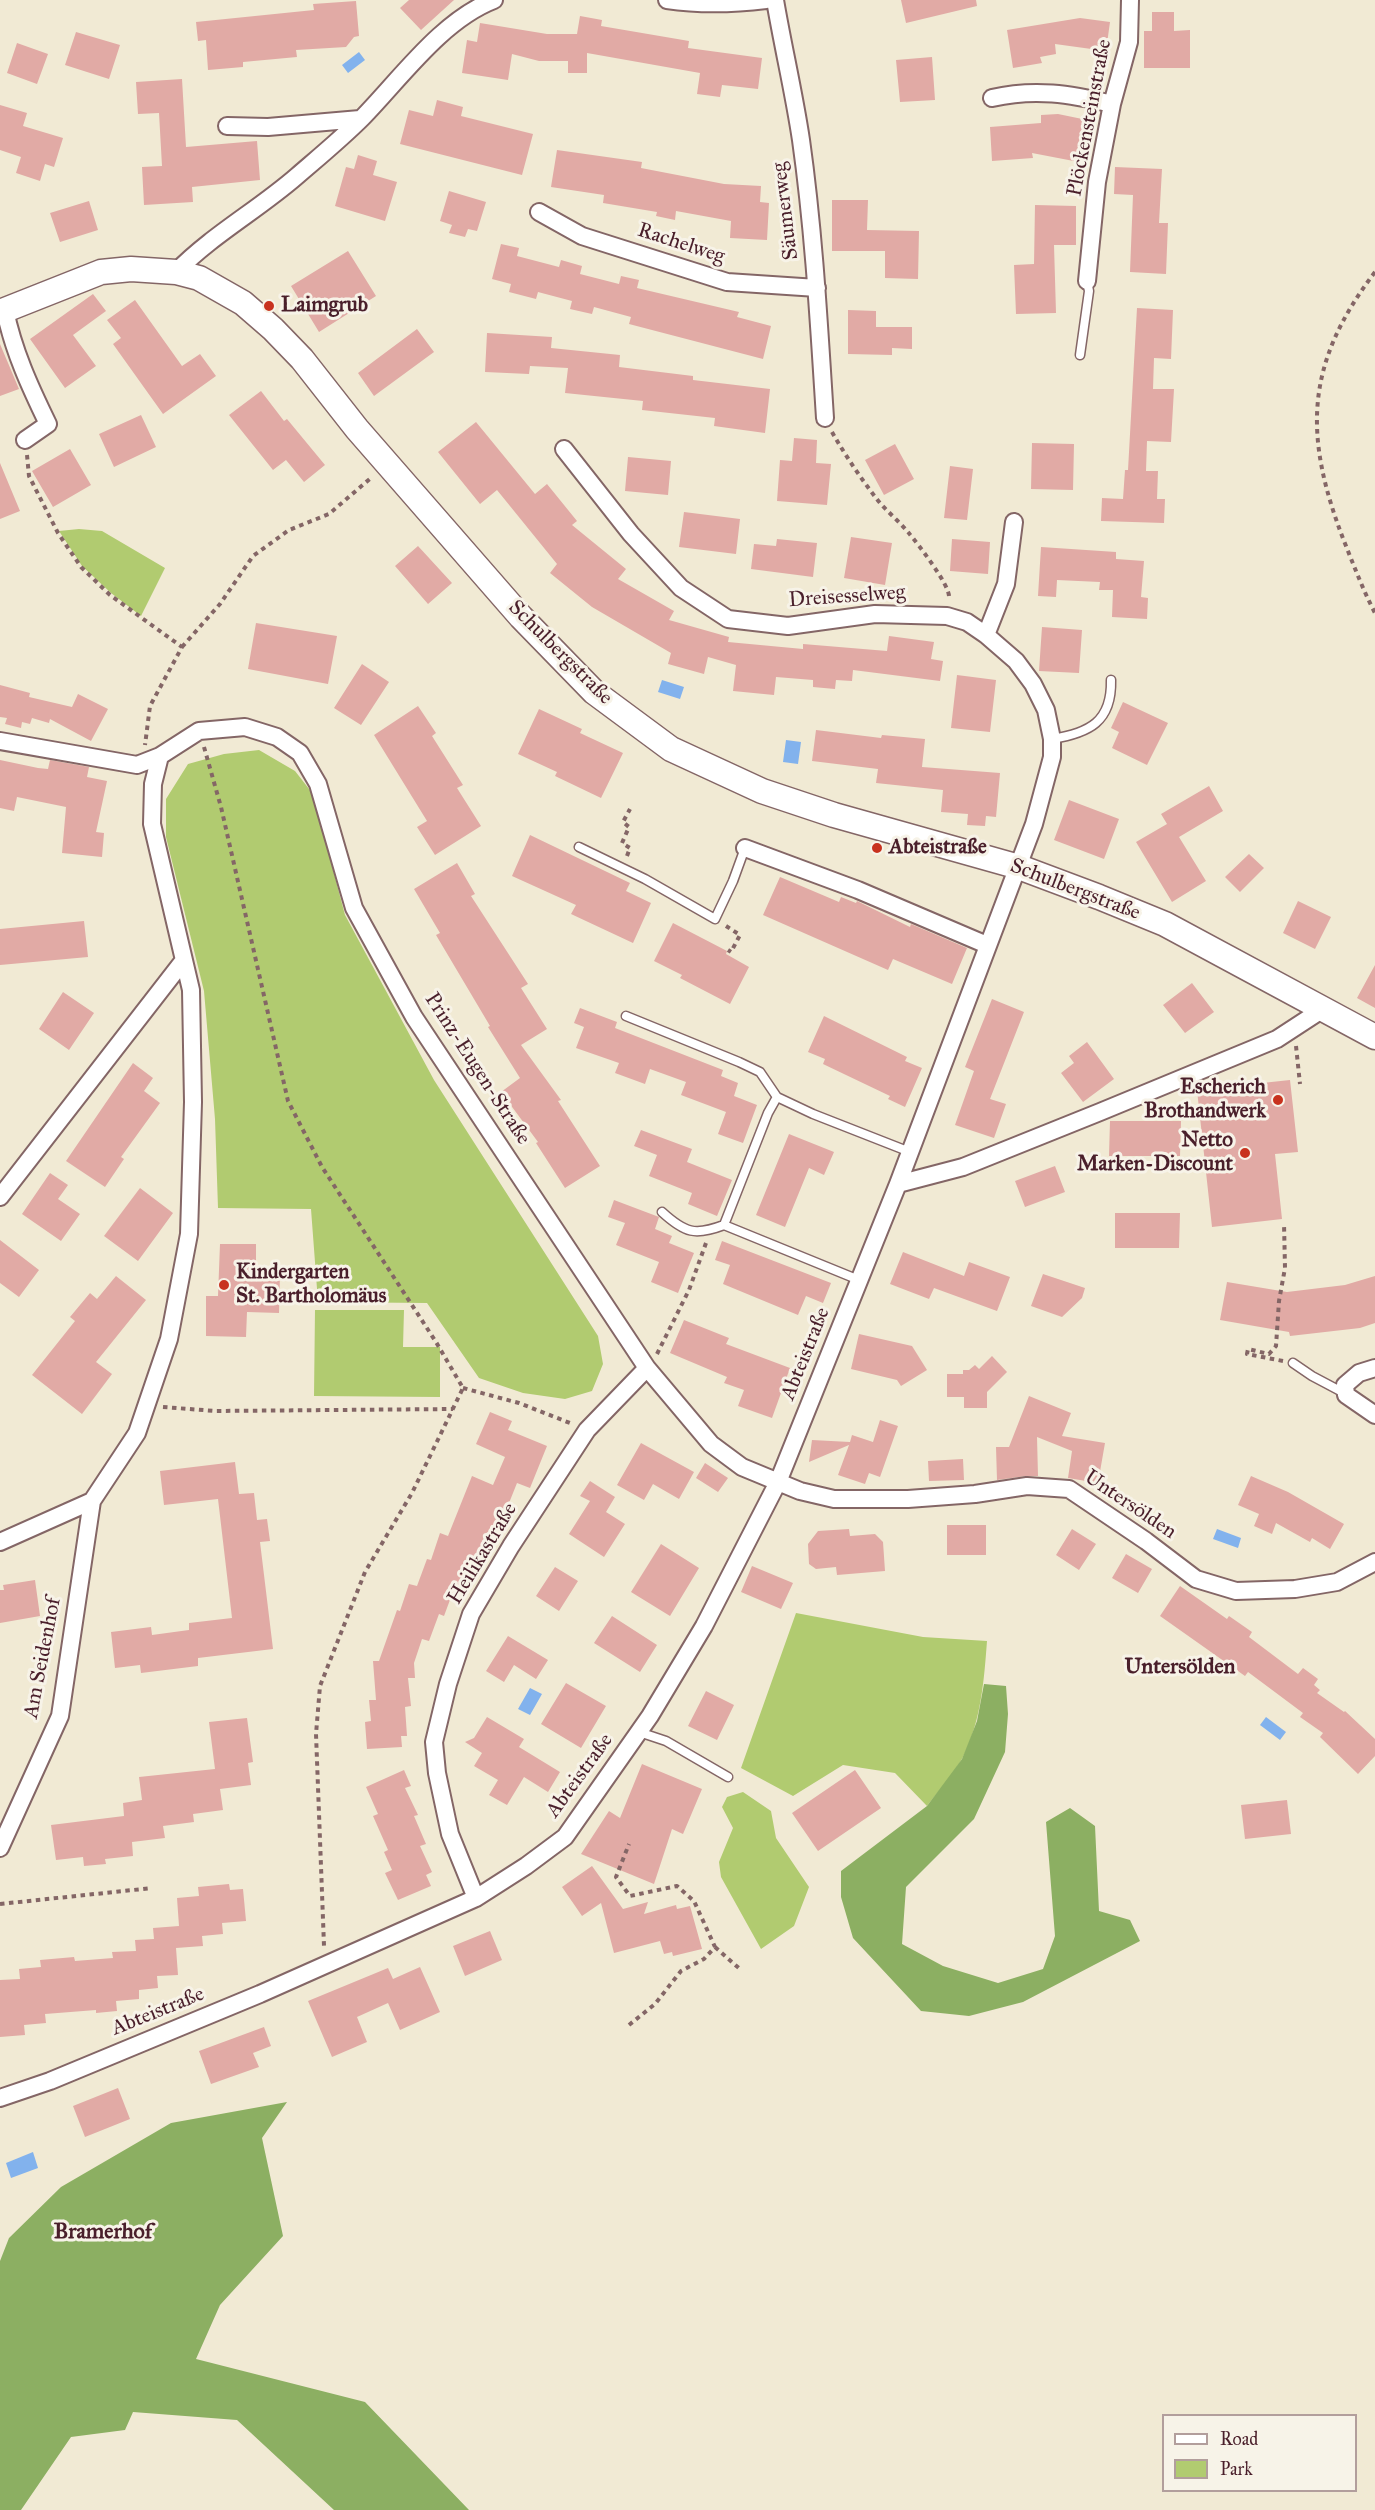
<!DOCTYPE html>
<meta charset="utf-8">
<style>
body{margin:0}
#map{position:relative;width:1375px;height:2510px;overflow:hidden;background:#f1ead4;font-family:"IM FELL Great Primer",serif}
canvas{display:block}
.legend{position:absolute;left:1162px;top:2414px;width:195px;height:78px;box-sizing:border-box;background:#f7f3e8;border:2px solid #b29e9c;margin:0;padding:8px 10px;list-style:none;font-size:18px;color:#4a1f2b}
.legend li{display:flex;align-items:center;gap:12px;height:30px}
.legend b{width:30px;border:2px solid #b29e9c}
</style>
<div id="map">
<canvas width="1375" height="2510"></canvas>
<ul class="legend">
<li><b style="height:8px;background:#fff"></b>Road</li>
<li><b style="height:16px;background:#b1cb70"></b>Park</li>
</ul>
</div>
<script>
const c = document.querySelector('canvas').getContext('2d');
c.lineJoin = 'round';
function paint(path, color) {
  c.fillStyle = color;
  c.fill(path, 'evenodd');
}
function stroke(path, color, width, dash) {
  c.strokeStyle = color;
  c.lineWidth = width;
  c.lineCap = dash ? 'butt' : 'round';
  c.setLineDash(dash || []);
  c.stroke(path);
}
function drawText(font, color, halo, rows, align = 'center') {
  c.font = font + ' "IM FELL Great Primer",serif';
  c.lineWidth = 6;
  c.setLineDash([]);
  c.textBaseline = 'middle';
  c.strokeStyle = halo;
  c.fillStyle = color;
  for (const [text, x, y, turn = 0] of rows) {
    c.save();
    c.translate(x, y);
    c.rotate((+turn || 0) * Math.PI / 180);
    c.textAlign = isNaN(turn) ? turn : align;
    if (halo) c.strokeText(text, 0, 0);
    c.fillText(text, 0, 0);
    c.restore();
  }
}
const green = new Path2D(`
 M79,529L102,531L165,568L141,616L111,593L82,566L59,531Z
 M259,750L295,771L313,794L345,915L434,1080L598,1336L603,1364L592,1391L565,1399L523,1393L479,1378L427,1303L318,1302L311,1209L218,1208L215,1119L204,991L166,837V799L188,764L224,754Z
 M315,1310H404L403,1347H440V1397L314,1396Z
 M796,1613L923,1637L987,1641C984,1681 981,1721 963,1757C954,1774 939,1790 927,1806L895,1773L843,1765L793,1796L741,1768Z
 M743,1792L771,1811L776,1838L809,1887L794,1926L761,1949L721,1877L719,1862L733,1828L722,1807L727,1797Z`);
const forest = new Path2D(`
 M984,1684L1006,1686L1008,1714L1005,1752L974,1819L906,1887L902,1944L943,1966L998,1983L1043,1969L1055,1936L1046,1822L1070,1808L1095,1826L1099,1911L1130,1920L1140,1941L1023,2002L969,2016L921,2011L853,1938L841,1897V1871L927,1806L962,1759L977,1721Z
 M287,2102L262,2138L283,2236L220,2305L196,2359L365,2402L469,2510H334L237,2420L133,2412L125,2430L71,2437L21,2510H0V2261L9,2238L61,2187L171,2123Z`);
const water = new Path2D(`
 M359,52L365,60L348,73L342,65Z
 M662,680L684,687L680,699L658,692Z
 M786,740L801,742L798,764L783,762Z
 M1217,1529L1241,1538L1238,1548L1213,1539Z
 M530,1688L542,1694L530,1715L518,1709Z
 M1266,1717L1286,1732L1280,1740L1260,1725Z
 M33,2152L38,2168L11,2178L6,2163Z`);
const building = new Path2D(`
 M409,0H454L421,30L400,8Z
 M901,0H976L977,6L906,23Z
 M356,1L359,36L354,37L346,47L296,50L297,57L243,62V67L208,70L206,40L198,41L196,22L314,10L313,4Z
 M1152,12H1174V31L1190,30V68H1144V31H1152Z
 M580,16L602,20L601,26L689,41L688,48L762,58L758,89L722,85L720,97L697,94L700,73L587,53V73H568V61H539L512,54L508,80L462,73L467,40L477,42L480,23L547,34H577Z
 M1080,18L1110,22L1106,51L1055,44L1056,54L1040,57L1042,63L1013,68L1007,30Z
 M76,32L120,45L109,79L65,65Z
 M17,43L48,54L37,84L7,73Z
 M932,57L935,100L900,102L896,60Z
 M182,79L186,147L257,141L260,180L192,187L193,202L144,205L142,167L162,166L159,113L138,114L136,82Z
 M437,100L463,107L461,116L533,134L522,175L400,144L409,110L433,116Z
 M0,105L27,113L23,126L63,138L54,167L45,164L40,181L16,173L21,157L0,150Z
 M1058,114L1092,121L1084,163L1032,153L1033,158L992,161L990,127L1041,123V115Z
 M557,150L642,162L641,168L724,184L761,186L760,202L769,203L767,240L730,238L731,221L676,211L675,220L656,216L657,212L603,203L604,195L551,187Z
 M358,155L377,161L373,175L397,182L385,221L335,206L346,167L354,169Z
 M1115,167L1162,169L1159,223H1168L1166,274L1130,272L1133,195L1114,194Z
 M449,191L486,202L477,231L468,229L465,237L449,233L452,225L440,221Z
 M832,200H868L867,230L919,231L918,279L885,278V251H832Z
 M89,201L98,230L60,242L50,213Z
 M1035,205L1076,206V245H1054L1056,313L1016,314L1014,265L1034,264Z
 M501,244L519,248L517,256L559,267L561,260L582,266L580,274L619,284L621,276L639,280L637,288L739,312L737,317L771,326L763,359L629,324L631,317L594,307L592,314L570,309L572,301L538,292L536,299L509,292L511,284L492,279Z
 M348,251L376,296L319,332L291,286Z
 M93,294L106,311L73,335L96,366L65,388L30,339Z
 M135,300L182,366L200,354L216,376L163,414L113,344L121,338L107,320Z
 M1137,308L1173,310L1171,359L1154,358L1153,389H1174L1171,442L1147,441L1146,471H1158L1157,499H1165L1164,523L1101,521L1102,498L1123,499L1125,470H1128Z
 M848,310L876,311V327H912V349L892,348V355L848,354Z
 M417,329L434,352L374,396L358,373Z
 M487,333L552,337L551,348L620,355L619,367L693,376V380L770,389L765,433L714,426L715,418L642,410L643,401L565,393L568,368L530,366L529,374L485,372Z
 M0,344L19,389L0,396Z
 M261,391L284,421L287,419L325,465L304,482L286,460L273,470L229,415Z
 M141,415L156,447L114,467L99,434Z
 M476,422L535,494L547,484L577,521L572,525L626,569L618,579L674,611L669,620L729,637L728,642L803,649V644L887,651L889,636L934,642L931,659L943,661L940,681L853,670L852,681L836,680L835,689L813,687V680L776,677L774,695L733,691L736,665L708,657L704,674L668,664L671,653L592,607L550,573L557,564L497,490L480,504L438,452Z
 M794,438L817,440L816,463L831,464L827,505L777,501L780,460L792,461Z
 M1032,443L1074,444L1073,490L1031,489Z
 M895,444L914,479L884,495L865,460Z
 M70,449L91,485L53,507L32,471Z
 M628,457L671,461L668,495L625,491Z
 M0,463L20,511L0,519Z
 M950,466L973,469L967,520L944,518Z
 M684,512L740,519L736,554L679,547Z
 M851,537L892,543L885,585L844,578Z
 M777,539L817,543L813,577L751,569L754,544L776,546Z
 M952,539L990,542L988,574L950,571Z
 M418,546L452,583L428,604L395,566Z
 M1041,547L1116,552V559L1144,561L1141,597L1148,598L1147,619L1112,617L1113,590H1099L1100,582L1057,580L1056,597L1038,596Z
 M256,623L337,636L328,684L248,669Z
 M1042,627L1082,630L1079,673L1039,671Z
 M362,664L389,682L361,725L334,708Z
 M957,675L996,680L990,732L951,728Z
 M0,685L30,693L29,697L72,707L78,694L108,709L91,741L50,719L49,723L32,718L30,724L22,722L21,728L5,724L7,718L0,717Z
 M1123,702L1168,723L1147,765L1112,748L1119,732L1111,728Z
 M418,706L436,733L432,736L463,785L457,788L481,826L435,855L417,827L427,821L374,735Z
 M539,709L582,729L580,733L623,753L601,798L555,776L557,772L518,754Z
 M816,730L881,738L882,735L925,739L922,767L1000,773L996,817L986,816L985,826L967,825L968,814L941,812L943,790L876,783L878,769L812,761Z
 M0,760L38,768L48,769L50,760L89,767L87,777L107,781L96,832L104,833L102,857L62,853L66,807L17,797L14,811L0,808Z
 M1209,786L1223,811L1179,837L1206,881L1172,902L1136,842L1167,824L1161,814Z
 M1069,800L1119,819L1104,859L1054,840Z
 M530,835L630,883L626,891L651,903L633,943L571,914L576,905L512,876Z
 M1249,854L1264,868L1240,892L1225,877Z
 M457,863L475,894L471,896L528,984L521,988L547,1029L521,1045L561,1100L558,1101L600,1166L565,1188L536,1143L538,1142L501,1092L520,1078L488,1027L490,1026L436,935L440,933L414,889Z
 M780,877L839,902L841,897L856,903L857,901L910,927L911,924L967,948L952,984L893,959L888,970L763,915Z
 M1298,901L1331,917L1315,949L1283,933Z
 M84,921L88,957L0,965V929Z
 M673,923L727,951L726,954L749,967L730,1004L680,978L682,975L654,961Z
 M1375,965V1008L1357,998Z
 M1192,983L1214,1012L1185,1033L1163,1005Z
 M63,992L94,1013L69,1050L39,1029Z
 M992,999L1024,1012L990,1099L1006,1104L994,1138L955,1125L974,1071L965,1067Z
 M580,1008L617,1022L615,1028L723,1070L721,1076L738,1083L734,1096L757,1105L743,1143L718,1134L726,1112L681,1095L686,1082L650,1069L645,1084L615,1073L619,1063L576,1048L584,1027L574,1023Z
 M824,1016L907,1057L905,1061L922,1068L905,1107L888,1099L890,1096L823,1064L825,1059L808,1052Z
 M1087,1042L1114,1079L1083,1102L1061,1073L1074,1063L1069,1056Z
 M133,1063L153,1078L144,1091L160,1103L121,1157L124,1159L105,1187L66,1161Z
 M1290,1080L1298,1152L1275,1154L1282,1219L1212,1227L1197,1090Z
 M1110,1121H1181L1180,1156H1109Z
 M641,1130L692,1149L687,1162L732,1180L717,1216L688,1204L692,1193L649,1176L657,1155L634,1146Z
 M789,1134L834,1152L824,1175L809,1168L785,1227L756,1215Z
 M1055,1166L1065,1192L1025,1207L1015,1181Z
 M50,1173L68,1185L58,1199L80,1214L61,1241L22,1214Z
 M140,1188L173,1213L138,1261L104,1236Z
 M614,1200L659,1217L655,1229L672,1236L669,1243L694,1253L678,1293L651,1282L659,1262L616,1245L625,1223L608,1217Z
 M1115,1213H1180L1179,1248H1115Z
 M0,1240L39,1270L19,1297L0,1283Z
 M722,1241L831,1283L823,1303L806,1296L798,1315L723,1284L730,1265L715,1260Z
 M220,1244H256V1274H280L279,1313L247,1312L246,1337L206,1336V1296H218Z
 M903,1252L964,1276L969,1262L1010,1277L997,1311L934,1288L929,1299L890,1284Z
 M1043,1274L1085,1288L1082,1298L1062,1317L1031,1306Z
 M116,1276L146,1300L96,1362L112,1374L82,1414L32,1375L75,1321L70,1317L90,1293L97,1299Z
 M1375,1276V1323L1360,1328L1290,1336L1289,1332L1220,1320L1227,1282L1287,1292L1345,1285Z
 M684,1320L729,1338L726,1344L790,1368L772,1418L738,1406L744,1390L724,1383L727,1377L670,1353Z
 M859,1334L912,1346L927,1370L901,1386L897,1380L851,1369Z
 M992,1356L1007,1372L987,1392V1408H964V1397H947V1374H963V1370H969L975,1365L979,1369Z
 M1029,1396L1071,1413L1062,1436L1105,1443L1098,1483L1068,1478L1072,1451L1037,1437L1038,1476H1026L997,1480L996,1447H1009Z
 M490,1412L512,1421L508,1430L547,1446L530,1488L517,1483L499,1528L491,1525L477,1566L469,1563L459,1591L454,1589L444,1616L439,1614L429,1641L422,1639L414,1663L415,1678H408L411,1706L405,1707L407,1736H401L402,1747L367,1749L365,1722L371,1721L369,1700H376L373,1661H379L397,1610L400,1611L409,1584L417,1586L427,1559L431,1560L440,1533L448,1536L472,1476L493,1485L505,1457L476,1444Z
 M880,1420L898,1426L880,1477L869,1473L865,1484L838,1475L849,1445L809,1462L812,1440L850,1442L852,1435L873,1442Z
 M641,1443L694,1472L679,1499L653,1484L644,1500L617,1485Z
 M963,1459L964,1480L929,1481L928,1461Z
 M235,1462L239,1494L254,1493L257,1520L267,1519L270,1541L260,1542L273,1649L198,1658V1666L141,1673L140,1665L115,1668L111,1632L151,1627L152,1635L189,1630V1623L232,1618L218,1499L164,1505L160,1471Z
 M705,1463L728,1478L718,1492L696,1478Z
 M1251,1476L1288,1492L1344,1524L1330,1549L1312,1538L1310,1542L1276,1523L1272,1534L1254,1526L1259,1514L1238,1505Z
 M590,1481L615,1497L606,1512L625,1524L604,1557L569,1534L590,1501L580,1496Z
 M947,1525H986V1555H947Z
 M849,1529L850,1536L875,1534L883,1542L885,1571L837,1575L836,1567L816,1569L809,1564L808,1544L818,1531Z
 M1072,1529L1096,1544L1079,1570L1056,1555Z
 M661,1544L699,1568L670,1616L631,1592Z
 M1126,1554L1152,1569L1138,1593L1112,1578Z
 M752,1566L793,1583L781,1609L741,1592Z
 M555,1567L578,1581L559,1611L536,1596Z
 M35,1580L40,1616L0,1623V1590H4L3,1585Z
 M1180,1586L1227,1619L1229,1616L1252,1632L1249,1637L1298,1674L1303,1668L1318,1679L1314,1685L1320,1690L1317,1693L1344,1712L1345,1711L1375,1739V1756L1358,1774L1320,1737L1323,1733L1300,1717L1303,1713L1248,1672L1245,1676L1160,1616Z
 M612,1616L657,1645L640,1672L594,1643Z
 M508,1636L548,1660L536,1679L514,1665L504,1682L486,1671Z
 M566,1683L606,1706L581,1748L541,1724Z
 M706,1691L734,1705L717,1740L688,1726Z
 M487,1717L524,1739L519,1747L560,1772L548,1792L524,1777L507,1805L489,1795L498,1780L474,1766L482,1753L465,1742L474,1738Z
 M247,1718L253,1762L248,1763L251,1785L220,1789L223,1810L193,1814L194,1822L163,1826L165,1838L132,1842L133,1856L105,1859L106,1864L84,1866L83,1857L56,1860L51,1825L124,1816L123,1803L142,1800L139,1777L215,1769L209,1722Z
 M642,1764L702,1789L683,1834L672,1829L654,1884L581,1854L609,1811L620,1818Z
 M404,1770L411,1786L405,1788L418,1815L414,1816L426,1844L420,1846L432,1872L426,1875L431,1886L398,1900L385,1873L392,1870L384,1852L388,1850L373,1816L378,1814L366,1787Z
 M855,1770L881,1808L818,1851L792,1813Z
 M1287,1800L1291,1834L1245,1839L1241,1805Z
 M592,1866L623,1909L648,1902L644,1914L676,1905L677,1909L690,1906L702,1949L673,1956L672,1952L664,1954L660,1941L614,1953L601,1903L582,1916L562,1887Z
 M229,1884L230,1890L243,1889L246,1921L222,1923L223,1934L202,1936L203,1946L176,1948L178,1975L157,1976L158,1988L139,1990V1999L116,2001L117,2011L96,2013V2010L45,2014L46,2023L24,2025L25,2035L0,2037V1980L20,1979L19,1969L41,1967L40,1960L74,1957L75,1961L113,1958L112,1952L136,1951L135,1940L154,1939L153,1928L179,1926L177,1898L199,1896L198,1887Z
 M490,1931L502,1960L465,1976L453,1946Z
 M420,1967L440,2012L400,2030L388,2003L357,2017L367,2042L332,2057L308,2001L388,1968L393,1979Z
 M264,2027L271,2046L253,2053L259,2067L211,2084L199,2051Z
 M118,2088L130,2119L85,2137L73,2106Z`);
const path = new Path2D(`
 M1375,272C1305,364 1303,435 1344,541C1354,566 1363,590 1375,613
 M832,432C845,455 860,477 876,498C885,510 898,520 908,532C917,543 951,586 949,598
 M27,455L29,476L58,533L81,567L110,595L182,647L150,706L145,745
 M182,647L220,604L253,556L289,530L329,514L372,477
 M204,747L221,807L288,1101L322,1167L436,1342L463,1388L412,1493L365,1572L320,1686L316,1734L324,1946
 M627,856L630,848L622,843L629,827L623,822L630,809
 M726,926L740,935L731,952L728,950
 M1296,1046L1300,1084
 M657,1354L689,1290L706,1243
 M1283,1361L1247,1354L1248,1349L1269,1354L1276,1346L1279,1301L1285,1268L1284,1223
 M463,1388L519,1403L570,1423
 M163,1407L215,1411L453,1409
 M0,1904L152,1888
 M715,1947L741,1970
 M629,2025L655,2004L681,1971L704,1959L715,1947L694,1901L677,1886L630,1896L616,1877L629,1844`);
const lane = new Path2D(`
 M1080,355L1089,291L1087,281
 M1052,739C1089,733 1112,722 1111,680
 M579,847L645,879L715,919L733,881L745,848
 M626,1016L739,1062L760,1072L777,1097L813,1114L910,1152
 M777,1097L768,1113L724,1225L859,1280
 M662,1212C685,1233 695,1236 724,1225
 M1293,1363L1312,1376L1346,1394
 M639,1732L666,1741L728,1777`);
const street = new Path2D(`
 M667,0C701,5 733,4 766,0
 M775,0C783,47 794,93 801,140C814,232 819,325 825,418
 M992,98C1035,88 1070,94 1112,104
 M227,126L268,127L360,119
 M539,212L582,236L727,282L817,288
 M176,272C212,235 258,210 297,176C319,157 342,138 362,118C401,78 442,20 494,0
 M1087,281L1097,182L1112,104L1129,42L1130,0
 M5,310C13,350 30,387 48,424L25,440
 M986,635L1006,584L1014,522
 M0,741L137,765L160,756L199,731L245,727L277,737L300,753L318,784L354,908L414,1017L647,1368L711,1444L742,1467L800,1491L834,1499H908L975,1494L1027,1486L1069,1489L1146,1541L1196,1579L1236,1591L1295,1589L1337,1582L1375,1562
 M745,848L858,890L987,945
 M898,1184L963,1167L1100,1112L1277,1039L1323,1009
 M0,1197L184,960
 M1375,1368L1359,1373L1345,1385L1346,1395L1375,1415
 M0,1542L92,1501L137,1433L169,1339L189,1234L193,1102L191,990L152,824L153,784L160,756
 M0,1848L60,1716L92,1501
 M476,1898L450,1834L437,1773L434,1742L448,1684L471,1614L511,1546L587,1430L647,1368
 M0,2098L50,2081L260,1994L476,1898L526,1866L565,1837L650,1716L704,1626L778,1482L898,1184L1034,824L1052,757V739L1046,710L1033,684L1016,661L986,635L967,622L947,616L875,614L788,626L728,619L681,588L631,534L564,449`);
const secondary = new Path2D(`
 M0,312L101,272L131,269L176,272L199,278L243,303L273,329L302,359L357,429L521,617L594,692L671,749L762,791L834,815L1019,867L1099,897L1165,924L1375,1037`);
const markers = [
 [269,306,6,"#c8321e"],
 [877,848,6,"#c8321e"],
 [1278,1100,6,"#c8321e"],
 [1245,1153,6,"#c8321e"],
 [224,1285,6,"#c8321e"]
];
const streetNames = [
 ["Plöckensteinstraße",1090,118,-79],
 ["Säumerweg",786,211,-97],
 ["Rachelweg",681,244,18],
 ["Dreisesselweg",847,597,-4],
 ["Schulbergstraße",560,653,45],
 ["Schulbergstraße",1075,890,21],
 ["Prinz-Eugen-Straße",477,1069,57],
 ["Abteistraße",806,1354,-68],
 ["Untersölden",1130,1505,34],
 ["Heilikastraße",483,1554,-59],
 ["Am Seidenhof",43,1658,-79],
 ["Abteistraße",580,1776,-54],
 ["Abteistraße",158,2012,-22]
];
const poiNames = [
 ["Laimgrub",281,306],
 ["Abteistraße",889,848],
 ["Escherich",1266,1088,"right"],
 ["Brothandwerk",1266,1112,"right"],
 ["Netto",1233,1141,"right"],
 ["Marken-Discount",1233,1165,"right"],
 ["Kindergarten",236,1273],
 ["St. Bartholomäus",236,1297]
];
const neighbourhoodNames = [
 ["Untersölden",1180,1668],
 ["Bramerhof",103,2233]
];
paint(green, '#b1cb70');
paint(forest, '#8caf62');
paint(water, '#82b2ed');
paint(building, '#e1aaa5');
stroke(lane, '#846666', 11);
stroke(street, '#846666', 20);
stroke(secondary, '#846666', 27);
stroke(path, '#846666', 4, [4.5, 4.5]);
stroke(lane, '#fff', 8);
stroke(street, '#fff', 16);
stroke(secondary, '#fff', 24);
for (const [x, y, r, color] of markers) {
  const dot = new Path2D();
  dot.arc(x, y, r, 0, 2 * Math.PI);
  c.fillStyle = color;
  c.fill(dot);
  stroke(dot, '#f7f3e8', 2);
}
drawText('21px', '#4a1f2b', '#f7f3e8', streetNames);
drawText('bold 21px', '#4a1f2b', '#f7f3e8', poiNames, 'left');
drawText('bold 22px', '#4a1f2b', '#f7f3e8', neighbourhoodNames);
</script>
